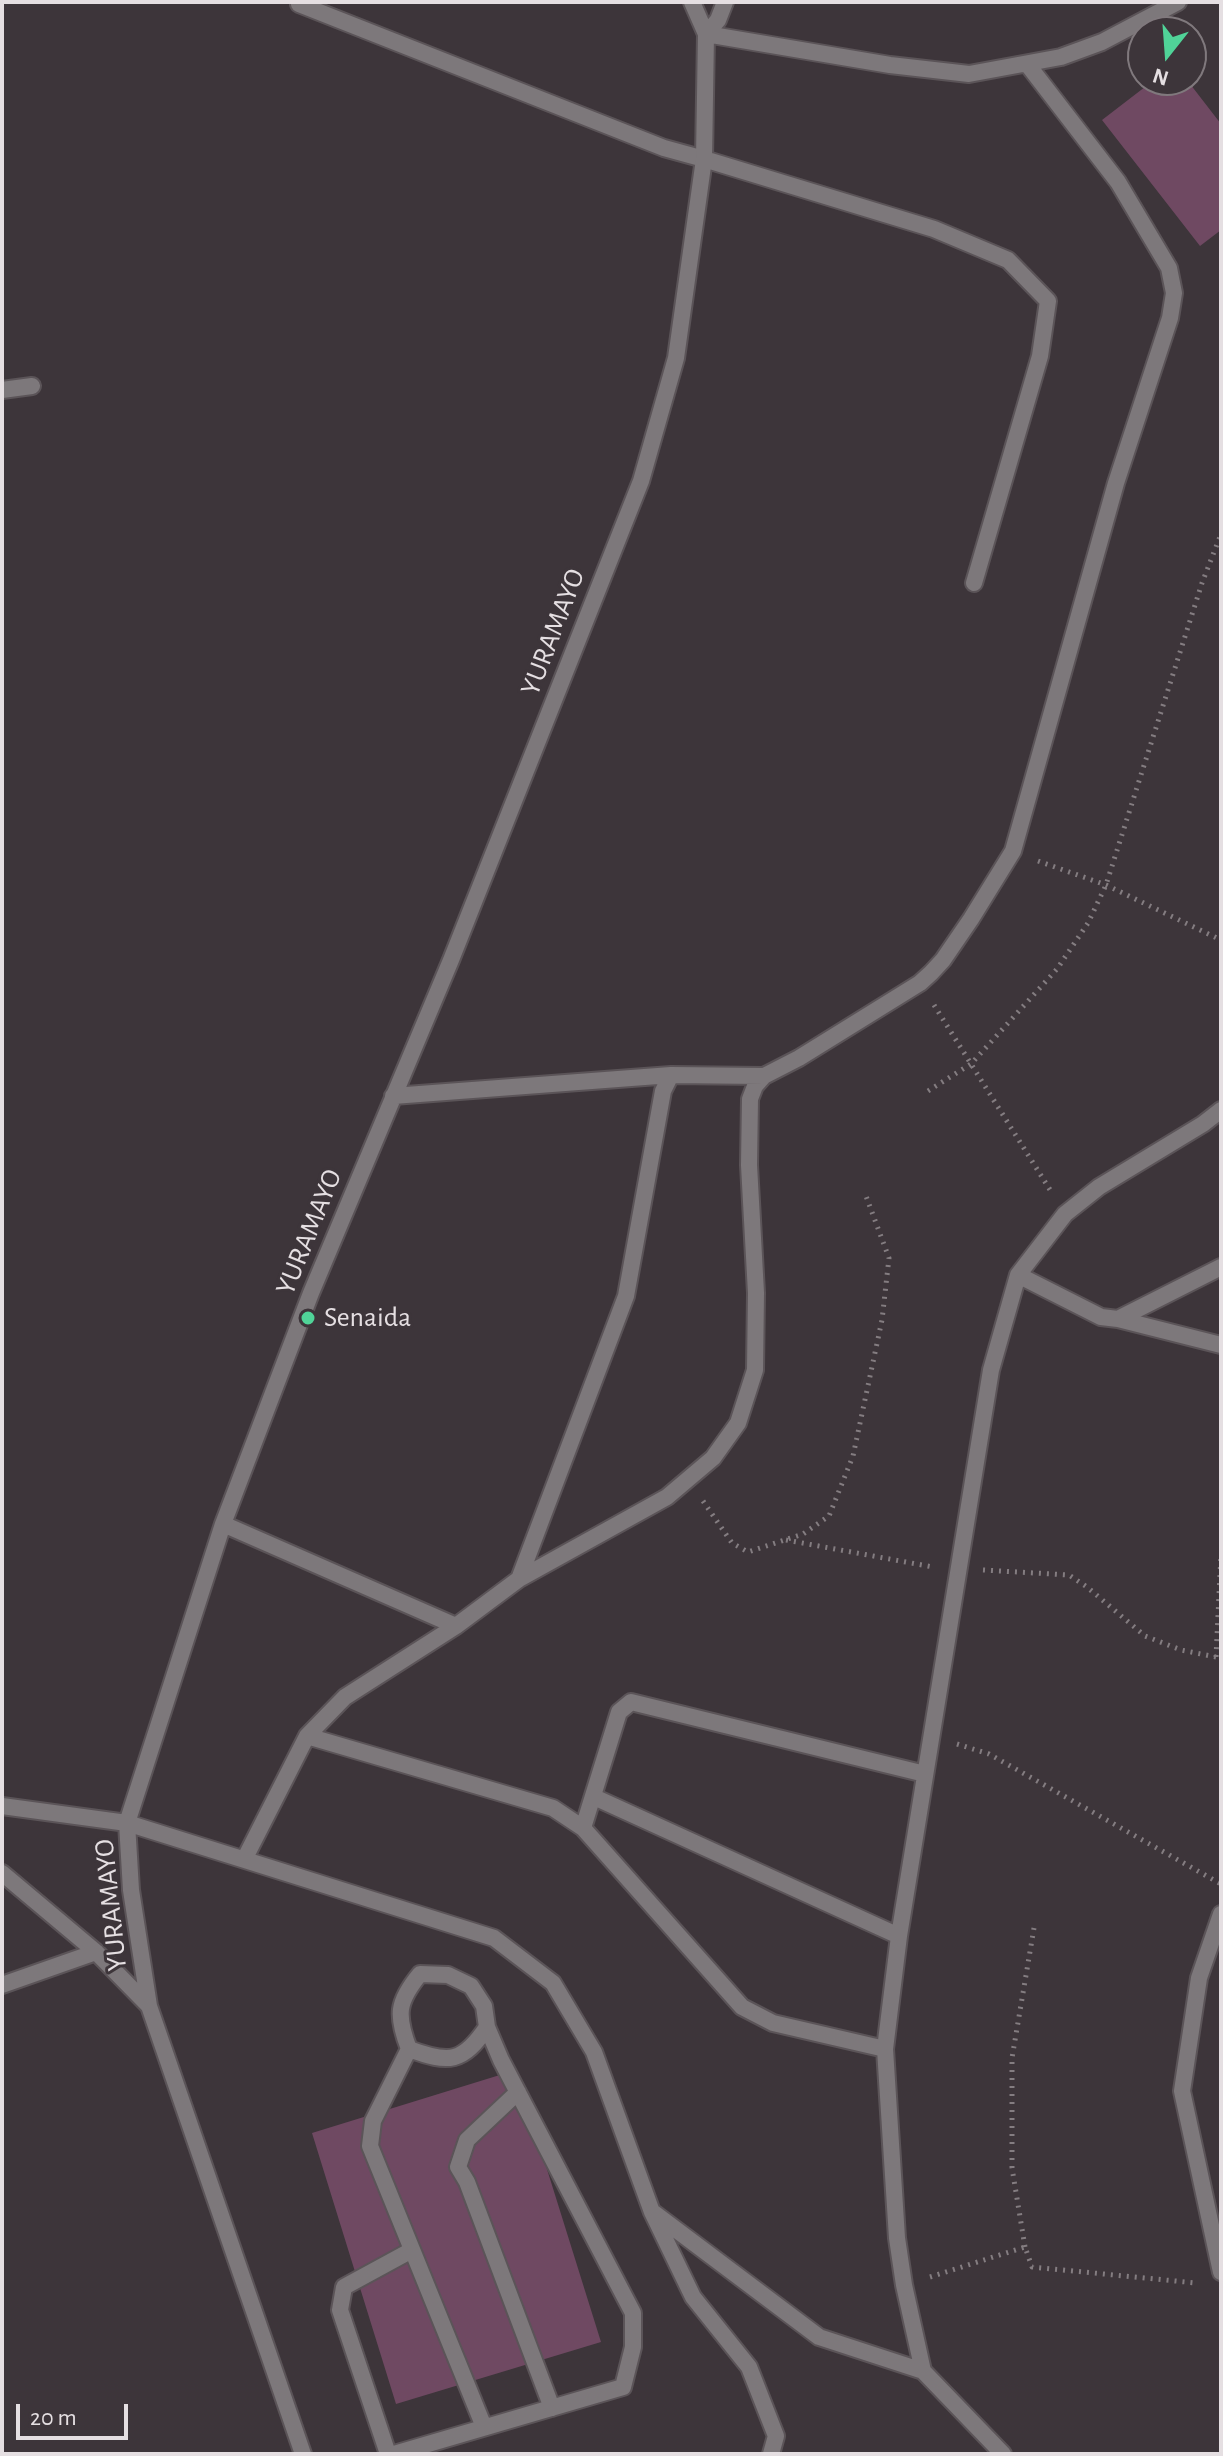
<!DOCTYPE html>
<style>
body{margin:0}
#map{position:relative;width:1223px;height:2456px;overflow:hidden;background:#3d353a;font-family:"Alegreya Sans",sans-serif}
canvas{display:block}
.frame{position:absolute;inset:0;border:4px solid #e5dfe2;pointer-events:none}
.north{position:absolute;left:1127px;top:16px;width:80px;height:80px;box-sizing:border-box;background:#3d353a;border:2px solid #80797d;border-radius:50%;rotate:197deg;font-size:22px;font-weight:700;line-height:32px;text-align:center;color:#e5dfe2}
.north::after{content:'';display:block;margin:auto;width:28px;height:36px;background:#50d398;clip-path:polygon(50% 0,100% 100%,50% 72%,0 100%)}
.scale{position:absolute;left:16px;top:2404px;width:112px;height:36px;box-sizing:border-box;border:4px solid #e5dfe2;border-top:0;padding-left:10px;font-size:24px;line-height:28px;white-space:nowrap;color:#e5dfe2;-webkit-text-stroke:6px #3d353a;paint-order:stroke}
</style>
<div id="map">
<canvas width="1223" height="2456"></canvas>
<div class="frame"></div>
<div class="north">N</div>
<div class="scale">20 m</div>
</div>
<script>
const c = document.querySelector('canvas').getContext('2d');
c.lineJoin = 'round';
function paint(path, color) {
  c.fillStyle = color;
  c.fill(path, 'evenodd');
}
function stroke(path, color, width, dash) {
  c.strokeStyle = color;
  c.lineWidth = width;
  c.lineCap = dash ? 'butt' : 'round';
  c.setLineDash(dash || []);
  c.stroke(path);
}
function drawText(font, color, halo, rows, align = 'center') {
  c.font = font + ' "Alegreya Sans",sans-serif';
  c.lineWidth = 6;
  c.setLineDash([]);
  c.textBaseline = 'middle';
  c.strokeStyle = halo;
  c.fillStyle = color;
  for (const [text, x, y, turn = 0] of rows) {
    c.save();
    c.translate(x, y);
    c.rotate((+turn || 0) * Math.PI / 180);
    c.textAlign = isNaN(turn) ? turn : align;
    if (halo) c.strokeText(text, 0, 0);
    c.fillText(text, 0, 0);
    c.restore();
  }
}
const green = new Path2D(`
 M1154,80H1187L1221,124V230L1200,246L1102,120Z
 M516,2070L601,2342L396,2404L312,2133Z`);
const path = new Path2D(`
 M1038,861L1106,885L1221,940
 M934,1005L1052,1193
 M928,1091L971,1064L1057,969L1088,923L1106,885L1202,583L1221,534
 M703,1501L732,1543L748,1552L803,1534L829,1516L853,1456L882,1320L889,1258L866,1196
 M786,1540L933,1567
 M983,1570L1069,1575L1087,1587L1145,1636L1181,1650L1221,1658
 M1216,1657L1221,1554
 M957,1744L989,1754L1221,1884
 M1025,2247L1012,2168V2058L1034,1928
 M930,2277L1025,2247L1032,2267L1196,2283`);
const lane = new Path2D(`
 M299,4L664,148L704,159
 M2,390L32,386
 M409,2049L373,2121L370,2146L484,2427
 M518,2092L467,2140L458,2167L467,2182L552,2408
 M388,2454L340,2310L344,2287L412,2250
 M394,2454L623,2387L633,2347V2313L501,2060L487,2027L484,2006L471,1986L448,1975L420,1974C397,2002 396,2015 409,2049C449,2064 463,2063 487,2027`);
const street = new Path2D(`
 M706,34L890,65L969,74L1061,57L1102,42L1178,2
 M706,34L718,20L725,2
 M704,159L934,229L1008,260L1048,301L1040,356L974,583
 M393,1096L671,1075
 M1018,1275L1101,1317L1118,1319L1221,1267
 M1118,1319L1221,1345
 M223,1524L456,1626
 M519,1579L626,1296L663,1091L671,1075L764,1076
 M307,1736L553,1808L583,1828L742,2007L773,2023L885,2049
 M594,1797L899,1936
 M2,1806L127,1823L494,1938L553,1983L594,2052L652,2212L693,2297L749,2367L776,2436L771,2454
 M583,1828L619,1712L631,1702L925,1774
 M245,1858L307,1736L345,1697L456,1626L519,1579L667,1497L713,1458L738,1423L755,1370L756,1293L749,1165L750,1099L755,1086L764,1076L799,1058L920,983L931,973L943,960L971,919L1013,851L1116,483L1170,318L1174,293L1169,268L1118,182L1028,65
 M2,1873L96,1952L149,2006
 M1221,1914L1199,1978L1182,2091L1221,2272
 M2,1985L96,1952
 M654,2213L819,2337L923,2371L1003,2454
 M923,2371L904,2285L897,2238L885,2049L899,1936L991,1370L1018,1275L1065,1214L1099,1187L1203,1124L1221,1110
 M303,2454L149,2006L131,1890L127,1823L223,1524L311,1293L451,960L641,481L676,358L704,159L706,34L692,2`);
const markers = [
 [308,1318,8,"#50d398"]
];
const streetNames = [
 ["YURAMAYO",553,632,-69],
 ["YURAMAYO",309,1232,-68],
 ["YURAMAYO",111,1905,-96]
];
const poiNames = [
 ["Senaida",324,1318]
];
paint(green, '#6f4962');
stroke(lane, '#5b5458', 20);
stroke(street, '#5b5458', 20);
stroke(path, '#847d81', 5, [2, 6]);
stroke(lane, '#7d787b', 16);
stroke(street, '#7d787b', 16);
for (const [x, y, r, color] of markers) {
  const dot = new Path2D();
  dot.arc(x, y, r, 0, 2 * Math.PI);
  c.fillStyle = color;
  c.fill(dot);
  stroke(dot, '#3d353a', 3);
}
drawText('28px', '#e5dfe2', '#3d353a', streetNames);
drawText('28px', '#e5dfe2', '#3d353a', poiNames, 'left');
</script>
